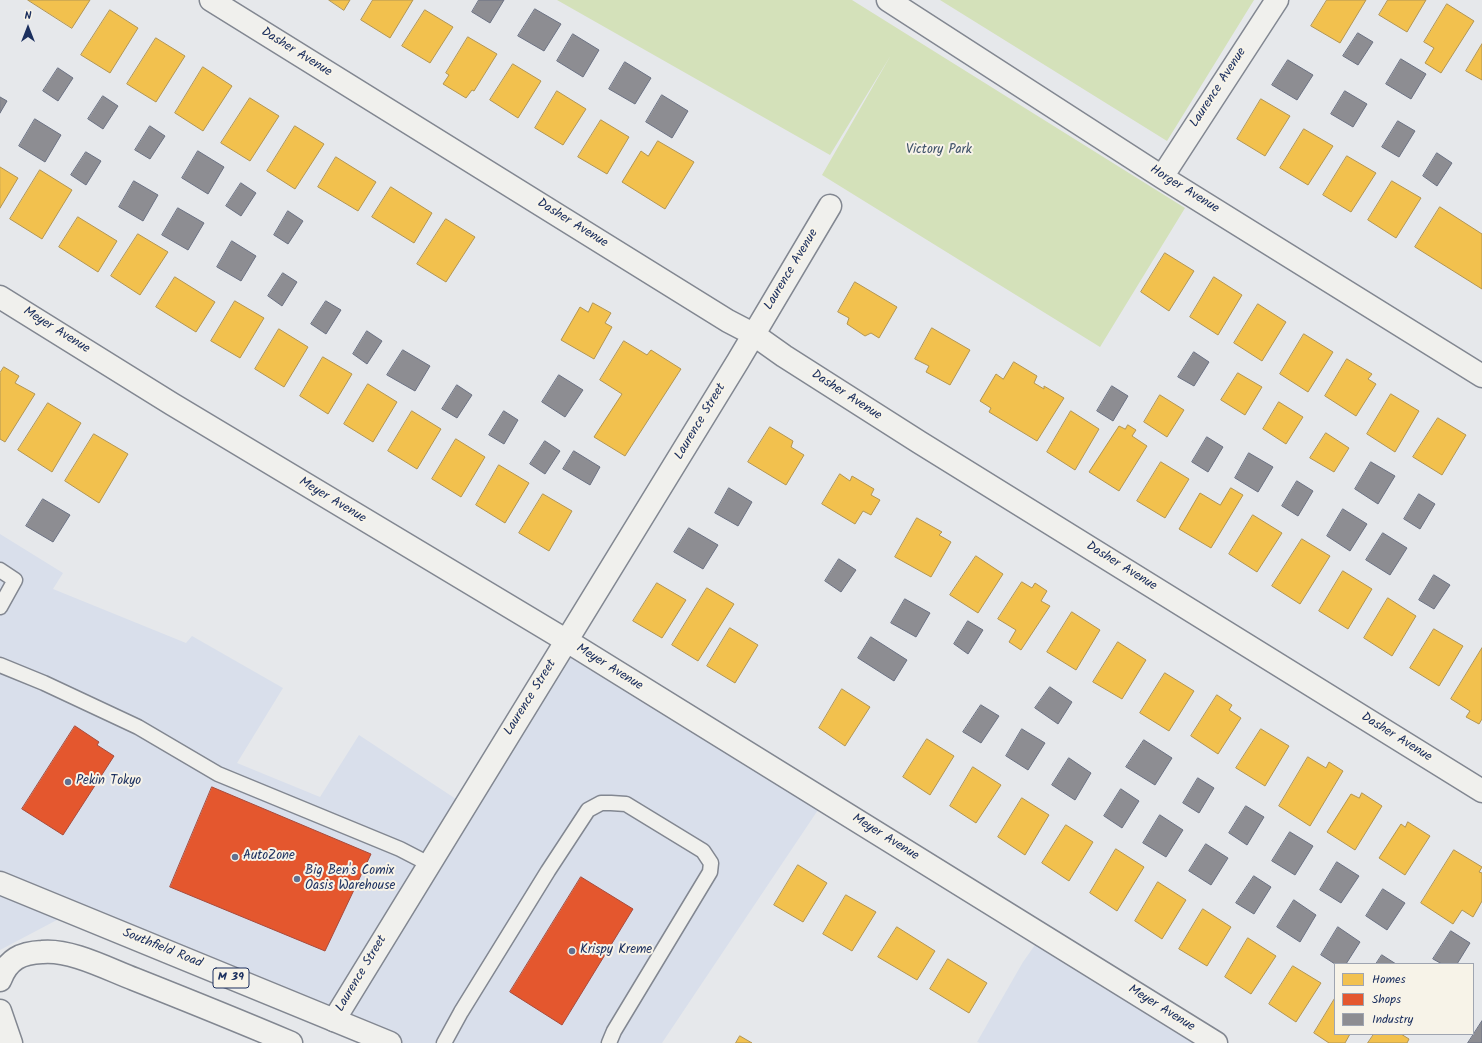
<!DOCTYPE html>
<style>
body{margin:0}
#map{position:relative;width:1482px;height:1043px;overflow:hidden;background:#e6e8eb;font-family:Kalam,sans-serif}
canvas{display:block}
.legend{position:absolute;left:1334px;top:963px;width:140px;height:72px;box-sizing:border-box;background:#f7f3e8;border:1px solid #9fa5b1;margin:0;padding:5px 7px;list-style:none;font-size:12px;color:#1b2f5e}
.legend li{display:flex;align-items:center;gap:8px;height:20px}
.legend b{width:20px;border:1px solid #9fa5b1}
.north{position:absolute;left:8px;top:8px;width:40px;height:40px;-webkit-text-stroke:3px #f7f3e8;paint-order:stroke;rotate:0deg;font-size:11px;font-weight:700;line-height:16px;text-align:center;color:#1b2f5e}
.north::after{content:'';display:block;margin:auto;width:14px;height:18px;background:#1b2f5e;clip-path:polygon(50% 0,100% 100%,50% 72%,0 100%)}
</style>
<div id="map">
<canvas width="1482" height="1043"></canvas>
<ul class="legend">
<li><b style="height:11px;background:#f2c14e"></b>Homes</li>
<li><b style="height:11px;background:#e4572e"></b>Shops</li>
<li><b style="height:11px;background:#8d8d92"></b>Industry</li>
</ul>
<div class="north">N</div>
</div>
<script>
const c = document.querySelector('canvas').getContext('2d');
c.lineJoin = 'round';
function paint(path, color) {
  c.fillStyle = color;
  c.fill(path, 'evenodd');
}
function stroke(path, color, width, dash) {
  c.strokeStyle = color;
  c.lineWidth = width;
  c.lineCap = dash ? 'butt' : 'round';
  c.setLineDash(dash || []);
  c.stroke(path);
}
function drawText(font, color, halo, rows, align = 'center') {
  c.font = font + ' Kalam,sans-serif';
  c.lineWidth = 4;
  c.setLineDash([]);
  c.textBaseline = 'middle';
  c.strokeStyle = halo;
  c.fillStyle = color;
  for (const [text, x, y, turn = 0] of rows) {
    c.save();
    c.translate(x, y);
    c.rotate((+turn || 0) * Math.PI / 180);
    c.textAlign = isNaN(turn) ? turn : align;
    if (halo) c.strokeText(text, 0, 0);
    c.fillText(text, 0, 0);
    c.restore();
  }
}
const built = new Path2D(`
 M0,534L63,573L53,589L186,643L192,636L283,688L237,763L320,797L359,735L465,805L567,641L824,801L662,1043H390L72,912L0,950Z
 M1042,935L1216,1043H980L977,1042L1023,962Z`);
const green = new Path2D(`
 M557,0H852L1185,208L1100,347L822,175L891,55L830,155Z
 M940,0H1254L1167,141Z`);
const homes = new Path2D(`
 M28,0H90L72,28Z
 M329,0H350L344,10Z
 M373,0H413L390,38L361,20Z
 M1327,0H1366L1340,43L1311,26Z
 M1388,0H1426L1407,32L1379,15Z
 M1447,4L1474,21L1441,73L1425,63L1434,48L1424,42Z
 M110,10L138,28L110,73L81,55Z
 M425,10L453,27L430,63L402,46Z
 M468,37L497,54L474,91L472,90L466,98L443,84L449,75L446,73Z
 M156,38L185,56L156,102L127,84Z
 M1482,44V80L1466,71Z
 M513,64L541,81L518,118L490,100Z
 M203,67L232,86L203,131L175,113Z
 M557,91L586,109L563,145L535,128Z
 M250,98L279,116L250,161L221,143Z
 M1261,99L1290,116L1265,156L1237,139Z
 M601,120L629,137L607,174L578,157Z
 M295,126L324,144L295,189L267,171Z
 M1304,129L1333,146L1308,185L1280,168Z
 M658,141L694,162L665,209L622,182L641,151L648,156Z
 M1347,156L1376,173L1351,212L1323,195Z
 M336,157L376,182L358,211L318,187Z
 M0,167L18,178L0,208Z
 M40,170L72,190L42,239L10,219Z
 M1392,181L1421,198L1396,238L1368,220Z
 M391,187L432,213L414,243L372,217Z
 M1440,207L1482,234V289L1415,247Z
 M78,217L117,241L98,272L59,247Z
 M446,219L475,237L446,282L417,264Z
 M138,234L168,252L140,295L111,276Z
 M1165,253L1194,271L1169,311L1141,292Z
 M175,277L215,302L196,332L156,307Z
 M1214,277L1242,295L1218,335L1190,317Z
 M855,282L897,307L879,338L871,333L865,336L847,324L849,318L838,312Z
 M235,301L264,318L240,358L211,341Z
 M593,303L611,313L605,323L612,327L594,359L561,340L580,307L588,312Z
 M1258,304L1286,322L1262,361L1234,343Z
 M932,328L970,350L950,385L926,372L929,366L915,359Z
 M279,329L308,347L284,387L255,369Z
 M1304,334L1333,352L1308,392L1280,374Z
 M624,341L647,355L651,350L681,369L625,456L594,437L622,394L600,380Z
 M323,357L352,374L328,414L300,396Z
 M1347,359L1372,374L1368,379L1376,384L1356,416L1325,396Z
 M1014,362L1037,376L1034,383L1044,389V386L1064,398L1037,441L989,412L991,408L980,401L996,374L1003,379Z
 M4,367L19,376L15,383L35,394L5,442L0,439V373Z
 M1238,373L1262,387L1245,415L1221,400Z
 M368,384L397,402L373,442L344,424Z
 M1391,394L1419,411L1395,452L1367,434Z
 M1160,395L1184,410L1167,437L1144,422Z
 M1279,402L1303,417L1286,444L1263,429Z
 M48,403L81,423L52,472L18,450Z
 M412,411L441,429L417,469L388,451Z
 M1071,411L1099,429L1075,470L1047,452Z
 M1438,418L1466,435L1442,475L1413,457Z
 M1128,425L1136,430L1132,436L1147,446L1119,491L1089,472L1119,426L1125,429Z
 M770,427L793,441L791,447L804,455L786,485L748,462Z
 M1326,433L1349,448L1334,472L1310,458Z
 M94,434L128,454L99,503L65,481Z
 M456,439L485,457L461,497L432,479Z
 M1161,462L1189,479L1165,518L1137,501Z
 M499,465L529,483L505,523L476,505Z
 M840,474L850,481L852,476L874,489L871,495L880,500L871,515L863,511L855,524L822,504Z
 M1231,488L1243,495L1211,548L1179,529L1200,493L1220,505Z
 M543,494L572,511L549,551L519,533Z
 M1253,515L1282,533L1257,572L1229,554Z
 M917,518L942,532L939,535L951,542L931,577L895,557Z
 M1302,539L1330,556L1300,604L1272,586Z
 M976,556L1003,574L978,613L950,595Z
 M1343,571L1372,589L1348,629L1319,611Z
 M1022,582L1032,588L1035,583L1047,591L1041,601L1050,606L1021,650L1009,642L1016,630L998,619Z
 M657,583L686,600L662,638L633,621Z
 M707,588L734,604L698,661L672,645Z
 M1388,598L1416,616L1392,656L1364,638Z
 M1072,612L1100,630L1076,670L1047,652Z
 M730,628L758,645L735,683L707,666Z
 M1434,629L1463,646L1439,686L1410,668Z
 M1118,642L1146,660L1122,699L1093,682Z
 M1482,648V719L1479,724L1466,717L1470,711L1451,699Z
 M1165,673L1194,691L1169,731L1140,713Z
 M842,689L870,707L845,746L819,728Z
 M1217,695L1232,705L1229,710L1241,718L1218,754L1191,736Z
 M1261,729L1289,746L1265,786L1236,768Z
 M927,739L954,756L930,795L903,777Z
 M1308,757L1326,768L1329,762L1343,771L1310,826L1279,806Z
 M973,767L1001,785L976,823L950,806Z
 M1362,793L1382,806L1355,850L1327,832L1351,794L1359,798Z
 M1022,798L1049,815L1025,855L998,837Z
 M1408,822L1430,836L1405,875L1379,858L1401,824L1405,827Z
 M1066,825L1093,842L1069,881L1042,863Z
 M1116,849L1144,867L1117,911L1090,893Z
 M1454,850L1482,867L1479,872L1482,873V901L1473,917L1462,910L1453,924L1421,903Z
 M798,865L827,883L803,922L774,905Z
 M1158,882L1186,900L1162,939L1135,921Z
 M846,895L876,912L852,951L823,934Z
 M1203,909L1231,927L1207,966L1179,949Z
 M897,927L935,951L917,980L878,957Z
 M1248,938L1276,956L1251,994L1225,977Z
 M948,959L987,983L969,1013L930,989Z
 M1293,966L1321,983L1296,1022L1269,1004Z
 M1335,998V1034H1350L1345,1043H1329L1314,1033Z
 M1374,1034H1401L1409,1039L1407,1043H1368Z
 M740,1036L752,1043H736Z`);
const shops = new Path2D(`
 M75,726L99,742L97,745L114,756L63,835L22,809Z
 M212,787L371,854L325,951L170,887Z
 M581,877L633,909L562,1025L510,992Z`);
const industry = new Path2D(`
 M479,0H504L490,23L472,12Z
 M535,9L561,24L544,51L518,36Z
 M1358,33L1373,42L1358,65L1343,56Z
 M573,34L599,50L583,77L557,61Z
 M1401,59L1426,74L1411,99L1386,84Z
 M1288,60L1313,75L1297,100L1272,85Z
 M625,62L651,78L635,104L609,89Z
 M58,68L73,78L58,101L43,91Z
 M1345,91L1367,104L1353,127L1331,114Z
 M662,95L688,111L672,138L646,122Z
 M103,96L118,106L103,129L88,119Z
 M0,97L7,101L0,113Z
 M35,119L61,135L45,162L19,146Z
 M1398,121L1415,131L1399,157L1382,147Z
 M150,126L165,136L150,159L135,150Z
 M198,151L224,167L208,194L182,178Z
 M86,152L101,161L86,185L71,175Z
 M1437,153L1452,163L1437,186L1423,176Z
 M134,181L158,195L143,221L119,207Z
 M241,183L256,193L241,216L226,206Z
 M178,208L204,223L188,250L162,235Z
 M288,211L303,221L288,244L274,235Z
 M232,241L256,256L241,281L217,267Z
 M283,273L297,282L282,306L268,296Z
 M326,301L341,310L326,334L311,324Z
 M367,331L382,341L367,364L353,354Z
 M403,350L430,366L415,391L387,375Z
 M1194,352L1209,362L1194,386L1178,377Z
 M559,375L583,390L565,417L542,402Z
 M457,385L472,395L457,418L442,409Z
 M1112,386L1128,396L1113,421L1097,411Z
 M504,411L518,420L504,444L489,435Z
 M1207,437L1223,447L1208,472L1192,462Z
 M545,441L560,451L545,474L530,464Z
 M574,451L600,467L590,485L563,469Z
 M1249,453L1273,467L1258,492L1235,478Z
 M1371,462L1395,476L1378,504L1355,489Z
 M1297,481L1313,491L1298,516L1282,506Z
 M729,488L752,502L738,526L715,513Z
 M1419,494L1435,504L1420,529L1404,519Z
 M43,499L70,515L53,542L26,526Z
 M1343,509L1367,524L1350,551L1327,536Z
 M689,528L718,545L703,569L674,552Z
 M1383,533L1407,548L1390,575L1366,560Z
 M839,559L856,570L841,592L825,581Z
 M1434,575L1450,585L1434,609L1419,600Z
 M905,599L930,613L916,637L891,623Z
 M968,621L983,630L968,654L954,644Z
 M871,637L907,660L894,681L858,658Z
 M1050,687L1072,702L1058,724L1035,708Z
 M981,705L999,716L981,743L963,732Z
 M1022,729L1045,743L1028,770L1006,756Z
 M1144,740L1172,758L1155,785L1126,767Z
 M1069,758L1091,773L1075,800L1052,785Z
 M1198,778L1214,788L1199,813L1183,803Z
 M1121,789L1139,801L1122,828L1104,816Z
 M1246,806L1264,817L1247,845L1229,833Z
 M1160,815L1183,830L1166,857L1143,843Z
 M1290,832L1313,846L1295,875L1272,861Z
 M1206,844L1228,858L1211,885L1189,871Z
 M1337,862L1359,876L1341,903L1320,890Z
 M1254,876L1271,887L1254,914L1236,903Z
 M1383,889L1405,903L1387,930L1366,916Z
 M1294,900L1316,915L1300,942L1277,927Z
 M1338,927L1360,942L1346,964H1335L1321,955Z
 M1451,931L1470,943L1457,964H1442L1433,959Z
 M1382,955L1396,964H1376Z
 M1482,1021V1043H1468Z`);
const service = new Path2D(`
 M0,570L15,580L0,607
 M0,665L44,683L138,727L218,774L400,849L429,864
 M444,1043L461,1012L548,871L588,810L601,803H611L626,804L703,851L711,863L710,872L614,1031L609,1043`);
const minor = new Path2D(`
 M211,0L728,321L753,334L784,356L919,442L1482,791
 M888,0L1162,177L1482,376
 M1162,177L1277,0
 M0,297L172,404L567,641L1216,1043
 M334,1020L738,361L830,206`);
const trunk = new Path2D(`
 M0,883L390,1043
 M0,980C8,959 21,953 42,952C70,949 108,969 134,979C187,1000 239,1021 291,1043
 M0,1011L11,1043`);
const markers = [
 [68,782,4,"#62708f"],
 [235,857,4,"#62708f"],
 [297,879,4,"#62708f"],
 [572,951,4,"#62708f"]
];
const shields = [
 [231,978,36]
];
const shieldNames = [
 ["M 39",231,978]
];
const streetNames = [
 ["Dasher Avenue",296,53,32],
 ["Laurence Avenue",1219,88,-57],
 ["Horger Avenue",1184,190,32],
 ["Dasher Avenue",572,224,32],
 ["Laurence Avenue",792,270,-59],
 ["Meyer Avenue",56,331,32],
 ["Dasher Avenue",846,396,33],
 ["Laurence Street",701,422,-59],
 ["Meyer Avenue",332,501,31],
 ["Dasher Avenue",1121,567,32],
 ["Meyer Avenue",609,668,32],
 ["Laurence Street",531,698,-58],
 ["Dasher Avenue",1396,738,32],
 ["Meyer Avenue",885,838,32],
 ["Southfield Road",162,949,22],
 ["Laurence Street",362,974,-59],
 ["Meyer Avenue",1161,1009,32]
];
const parkNames = [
 ["Victory Park",939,151]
];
const poiNames = [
 ["Pekin Tokyo",76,782],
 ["AutoZone",243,857],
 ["Big Ben's Comix",305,872],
 ["Oasis Warehouse",305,887],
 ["Krispy Kreme",580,951]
];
paint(built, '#d9dfeb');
paint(green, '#d4e1ba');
paint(homes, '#f2c14e');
stroke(homes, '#b29553', 1);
paint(shops, '#e4572e');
stroke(shops, '#a84b3c', 1);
paint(industry, '#8d8d92');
stroke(industry, '#6b7182', 1);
stroke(service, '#828791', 17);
stroke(minor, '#828791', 25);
stroke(trunk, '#828791', 25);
stroke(service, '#f0f0ed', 14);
stroke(minor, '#f0f0ed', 22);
stroke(trunk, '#f0f0ed', 22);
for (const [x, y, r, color] of markers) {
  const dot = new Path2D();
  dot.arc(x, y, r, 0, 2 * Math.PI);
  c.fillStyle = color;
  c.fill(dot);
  stroke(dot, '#f7f3e8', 1.5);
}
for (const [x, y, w] of shields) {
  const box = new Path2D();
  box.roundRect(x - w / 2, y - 10, w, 20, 3);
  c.fillStyle = '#f7f3e8';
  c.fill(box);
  stroke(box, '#1b2f5e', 1);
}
drawText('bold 12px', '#1b2f5e', null, shieldNames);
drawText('13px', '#1b2f5e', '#f7f3e8', streetNames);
drawText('13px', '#3d5168', '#f7f3e8', parkNames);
drawText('13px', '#1b2f5e', '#f7f3e8', poiNames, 'left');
</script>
